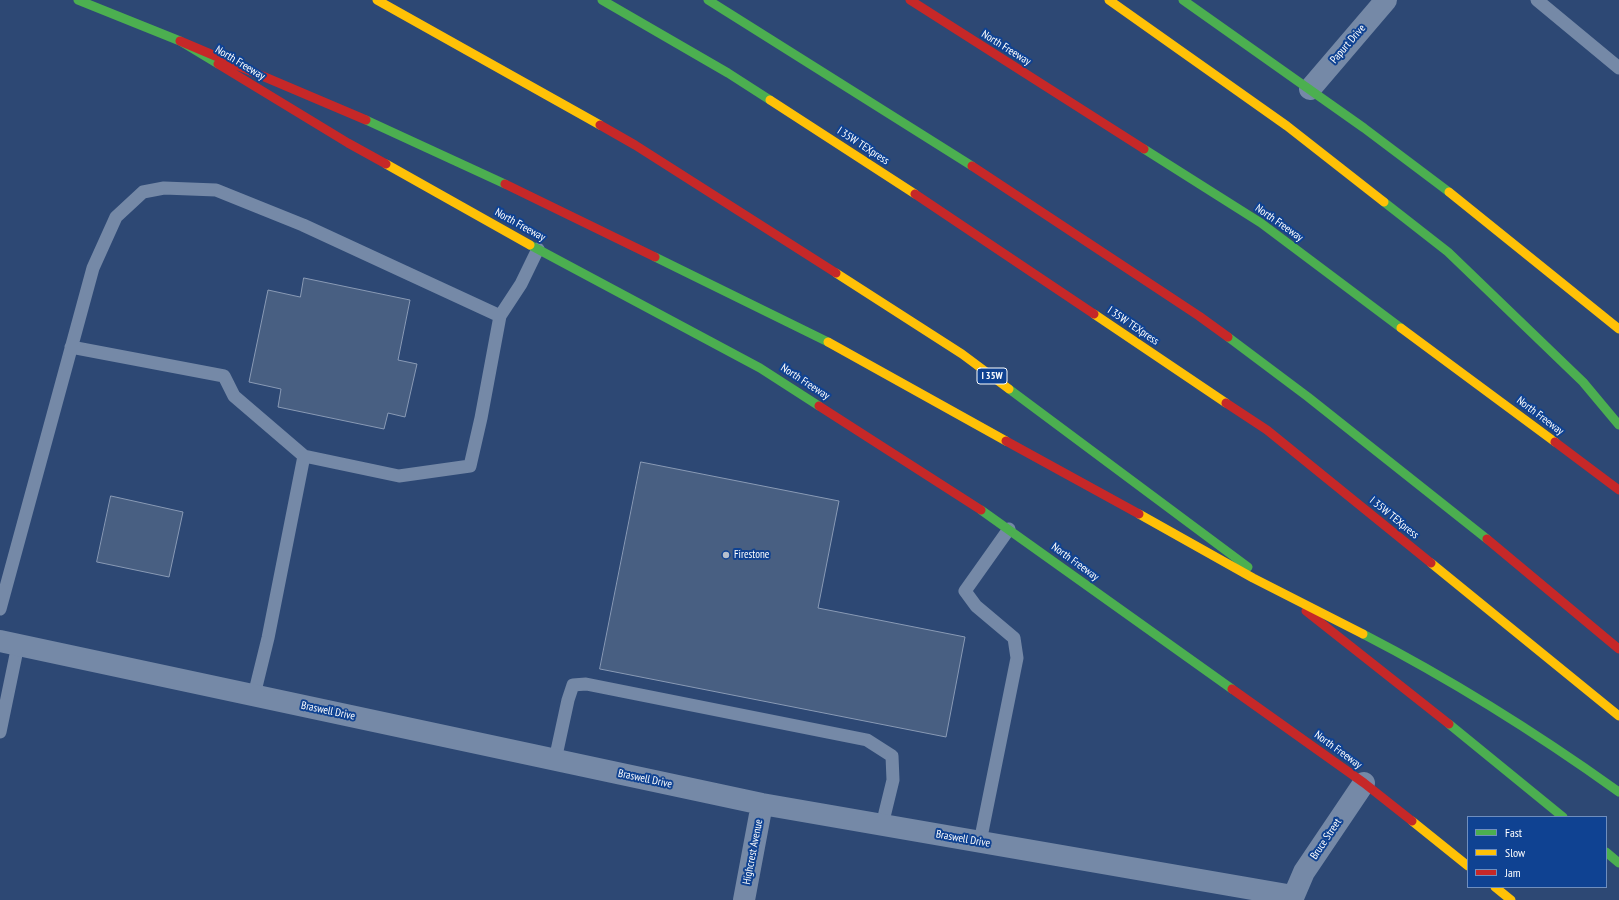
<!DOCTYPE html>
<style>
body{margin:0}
#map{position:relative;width:1619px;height:900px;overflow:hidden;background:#2d4874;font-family:"PT Sans Narrow",sans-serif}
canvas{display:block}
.legend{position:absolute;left:1467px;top:816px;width:140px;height:72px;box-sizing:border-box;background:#0f4292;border:1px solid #6f8ebe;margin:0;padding:5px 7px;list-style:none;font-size:12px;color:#fff}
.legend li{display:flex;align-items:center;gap:8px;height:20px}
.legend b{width:20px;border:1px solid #6f8ebe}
</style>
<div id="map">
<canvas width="1619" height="900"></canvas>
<ul class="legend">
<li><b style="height:5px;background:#4caf50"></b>Fast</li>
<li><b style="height:5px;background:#ffc107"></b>Slow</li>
<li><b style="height:5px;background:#c62828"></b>Jam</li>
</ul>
</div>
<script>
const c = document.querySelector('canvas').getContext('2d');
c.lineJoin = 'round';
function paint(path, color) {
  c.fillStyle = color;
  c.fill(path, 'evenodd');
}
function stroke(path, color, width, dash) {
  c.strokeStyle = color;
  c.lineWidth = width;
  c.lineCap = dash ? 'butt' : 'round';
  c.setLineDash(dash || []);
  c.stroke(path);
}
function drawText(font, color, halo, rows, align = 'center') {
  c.font = font + ' "PT Sans Narrow",sans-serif';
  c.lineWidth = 4;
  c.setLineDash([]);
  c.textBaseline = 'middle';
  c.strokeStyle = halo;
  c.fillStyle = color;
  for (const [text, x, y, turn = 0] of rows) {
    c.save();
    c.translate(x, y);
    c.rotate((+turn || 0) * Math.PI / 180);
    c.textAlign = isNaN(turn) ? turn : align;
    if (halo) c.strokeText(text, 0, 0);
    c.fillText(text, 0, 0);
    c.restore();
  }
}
const building = new Path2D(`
 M304,278L410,300L398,360L417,364L405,417L388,413L384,429L278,407L281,389L249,382L268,290L300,297Z
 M641,462L839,501L818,608L965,637L946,737L600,669Z
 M111,496L183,512L169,577L97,562Z`);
const lane = new Path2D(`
 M1537,0L1619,68
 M71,347L224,376L234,396L304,456
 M0,609L93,268L116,217L143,192L164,188L216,190L303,225L500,316
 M254,695L268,638L304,456L399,476L470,466L481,418L500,316L521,284L538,249
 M0,732L18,645
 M555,760L568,700L573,685L586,684L867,740L892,756L893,780L882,825
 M980,842L1017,658L1014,638L976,606L965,591L1009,529`);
const street = new Path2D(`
 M1310,89L1386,0
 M0,641L762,804L1293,896
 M744,900L762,804
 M1292,900L1304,872L1364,783`);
const fast = new Path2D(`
 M78,0L180,41L218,64
 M602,0L728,73L770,100
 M708,0L972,166
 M1183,0L1364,128L1449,192
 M366,120L505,184
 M1144,149L1261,223L1401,328
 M1384,202L1448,252L1583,382L1619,425
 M530,245L760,368L819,406
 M655,257L828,342
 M1228,337L1308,397L1487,539
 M1009,389L1248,567
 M981,510L1232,689
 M1449,724L1563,817
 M1606,852L1619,863`);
const slow = new Path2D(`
 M377,0L600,125
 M1109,0L1287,126L1384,202
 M770,100L915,194
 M386,164L530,245
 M1449,192L1619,329
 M836,273L962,354L1009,389
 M1094,314L1226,403
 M1401,328L1555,442
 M1431,563L1619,716
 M1412,821L1468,866
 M1495,887L1511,900`);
const jam = new Path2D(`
 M910,0L1144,149
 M180,41L366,120
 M218,64L348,143L386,164
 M600,125L635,145L836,273
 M972,166L1199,316L1228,337
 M505,184L655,257
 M915,194L1094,314
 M1226,403L1267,430L1431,563
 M819,406L981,510
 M1555,442L1619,490
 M1487,539L1619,649
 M1306,611L1449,724
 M1232,689L1364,783L1412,821`);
const fastBridge = new Path2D(`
 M1363,634C1452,680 1538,734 1619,792`);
const slowBridge = new Path2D(`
 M828,342L1006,441
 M1139,514L1253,578L1363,634`);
const jamBridge = new Path2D(`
 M1006,441L1139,514`);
const markers = [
 [726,555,4,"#b6bfce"]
];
const shields = [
 [992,376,30]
];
const shieldNames = [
 ["I 35W",992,376]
];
const streetNames = [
 ["Papurt Drive",1348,44,-49],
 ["North Freeway",1006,48,32],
 ["North Freeway",240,63,31],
 ["I 35W TEXpress",863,146,33],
 ["North Freeway",1279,223,35],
 ["North Freeway",520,225,29],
 ["I 35W TEXpress",1133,326,34],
 ["North Freeway",805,382,33],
 ["North Freeway",1540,416,37],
 ["I 35W TEXpress",1394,518,39],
 ["North Freeway",1075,562,36],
 ["Braswell Drive",328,711,12],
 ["North Freeway",1338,750,36],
 ["Braswell Drive",645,779,12],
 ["Braswell Drive",963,839,10],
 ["Bruce Street",1326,839,-56],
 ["Highcrest Avenue",753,852,-79]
];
const poiNames = [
 ["Firestone",734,555]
];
paint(building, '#485f82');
stroke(building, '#899ab5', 1);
stroke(lane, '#7589a7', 13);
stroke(street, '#7589a7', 22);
stroke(fast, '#4caf50', 9);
stroke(slow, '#ffc107', 9);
stroke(jam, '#c62828', 9);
stroke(fastBridge, '#4caf50', 9);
stroke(slowBridge, '#ffc107', 9);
stroke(jamBridge, '#c62828', 9);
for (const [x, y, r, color] of markers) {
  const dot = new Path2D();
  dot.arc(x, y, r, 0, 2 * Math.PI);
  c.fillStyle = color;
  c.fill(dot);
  stroke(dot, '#0f4292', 1.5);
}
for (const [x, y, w] of shields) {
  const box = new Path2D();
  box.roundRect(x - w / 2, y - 8, w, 16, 3);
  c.fillStyle = '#0f4292';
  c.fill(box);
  stroke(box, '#fff', 1);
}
drawText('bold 10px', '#fff', null, shieldNames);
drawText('11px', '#fff', '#0f4292', streetNames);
drawText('11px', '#fff', '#0f4292', poiNames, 'left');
</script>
